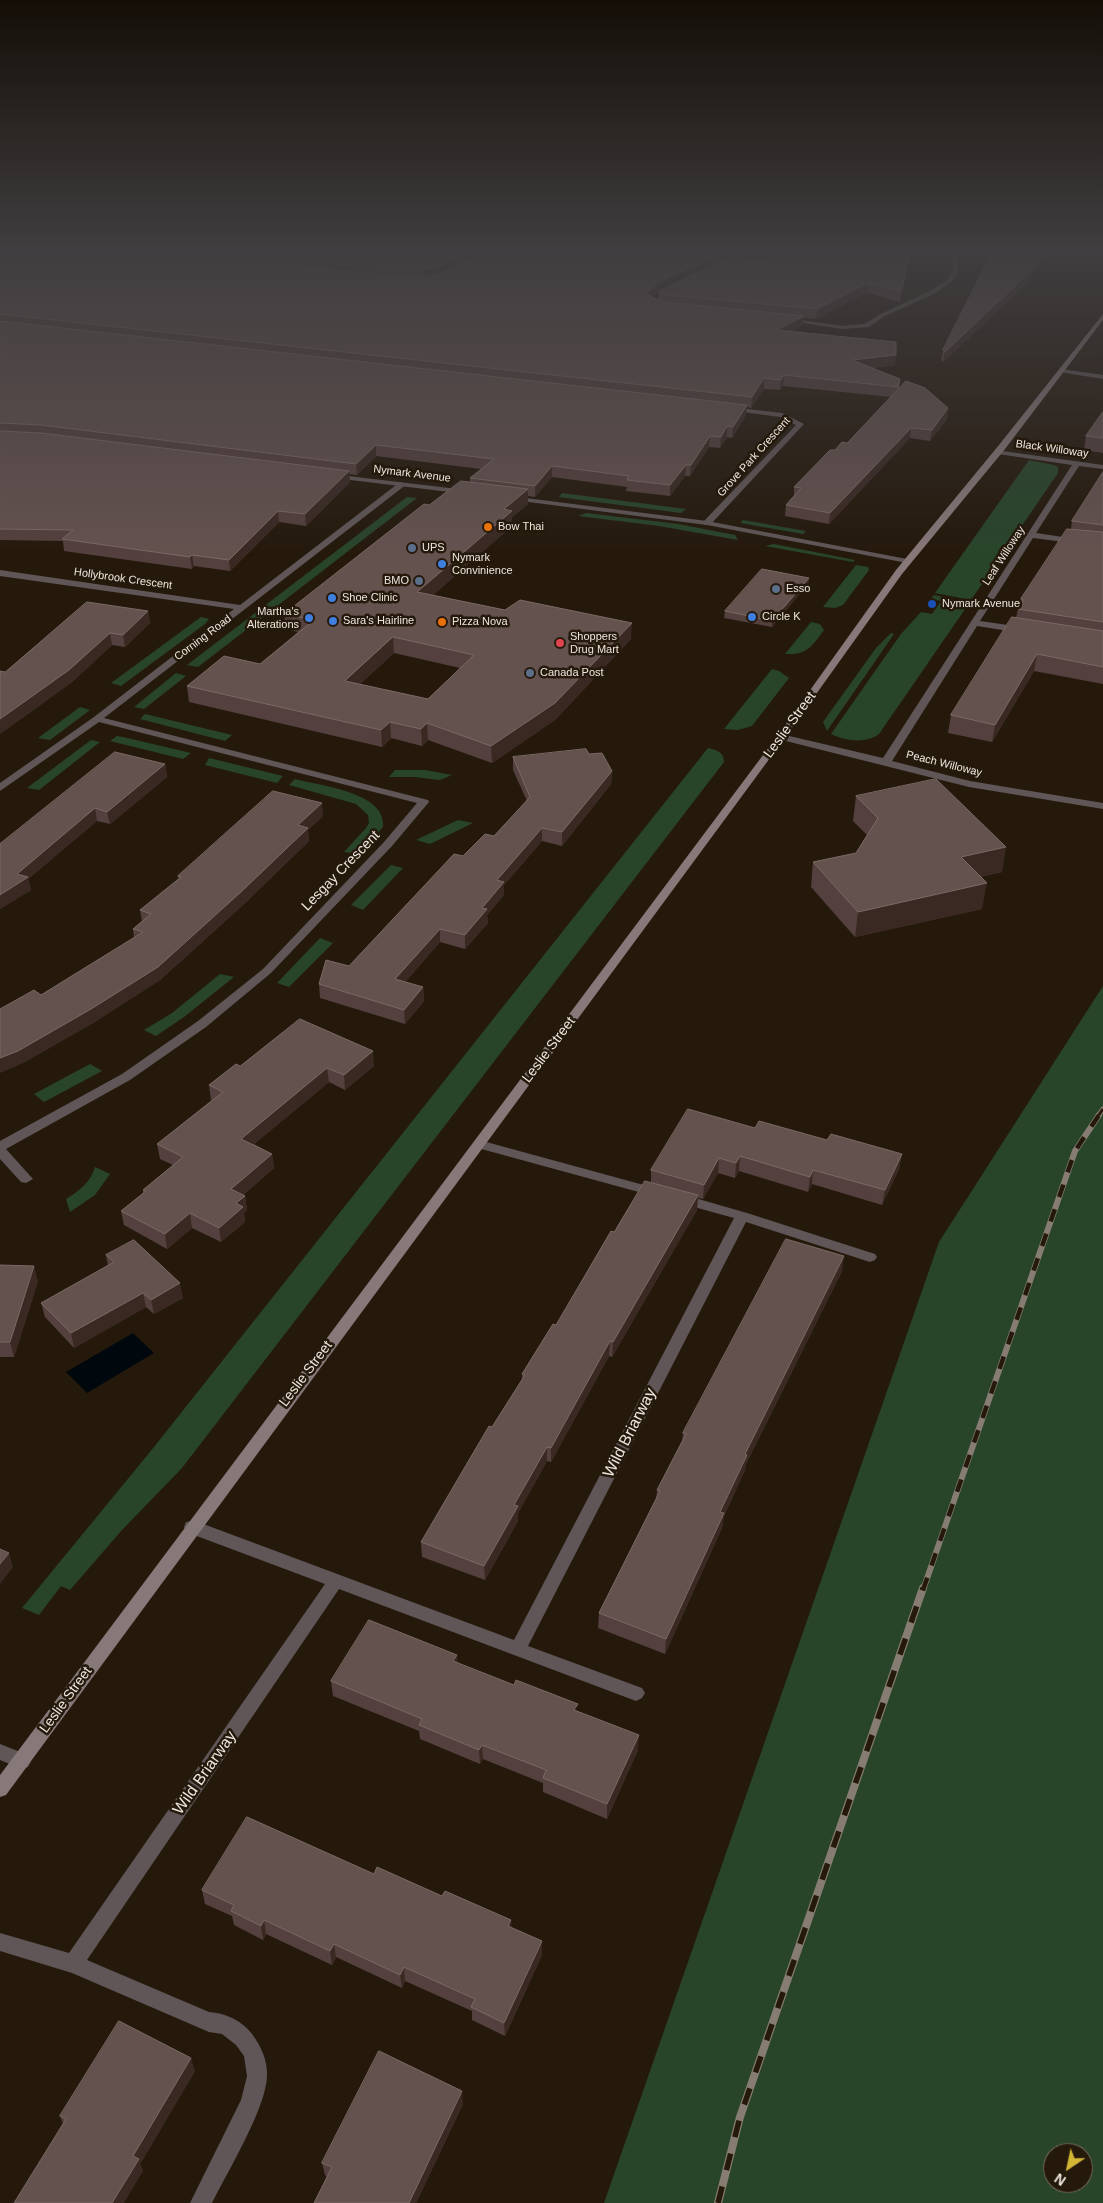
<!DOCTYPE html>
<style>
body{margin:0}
#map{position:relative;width:1103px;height:2203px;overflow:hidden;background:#25190c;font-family:Arial,sans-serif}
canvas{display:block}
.north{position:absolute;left:1043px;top:2143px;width:50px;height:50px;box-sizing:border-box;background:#25190c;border:1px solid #756b60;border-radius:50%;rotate:214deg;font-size:14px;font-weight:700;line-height:20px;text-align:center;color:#eee6dd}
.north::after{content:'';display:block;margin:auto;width:18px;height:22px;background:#d4b635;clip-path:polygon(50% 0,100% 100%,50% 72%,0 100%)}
</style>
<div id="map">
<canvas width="1103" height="2203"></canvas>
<div class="north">N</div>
</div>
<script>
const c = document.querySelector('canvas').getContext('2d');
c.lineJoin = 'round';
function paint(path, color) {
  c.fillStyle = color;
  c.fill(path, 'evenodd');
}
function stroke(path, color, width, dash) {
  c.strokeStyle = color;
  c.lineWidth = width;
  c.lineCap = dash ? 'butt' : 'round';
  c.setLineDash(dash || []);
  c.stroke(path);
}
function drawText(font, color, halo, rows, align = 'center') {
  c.font = font + ' Arial,sans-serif';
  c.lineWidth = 5;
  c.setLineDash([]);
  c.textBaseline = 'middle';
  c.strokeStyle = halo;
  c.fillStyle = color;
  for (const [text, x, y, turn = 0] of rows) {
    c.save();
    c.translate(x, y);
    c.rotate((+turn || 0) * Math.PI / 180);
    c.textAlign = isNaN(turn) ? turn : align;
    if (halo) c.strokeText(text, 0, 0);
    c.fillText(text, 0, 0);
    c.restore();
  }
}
const green = new Path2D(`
 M1029,460L1054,465L1058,467V473L971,600L935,593Z
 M562,493L686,509L681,513L559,497Z
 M407,497L417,498L198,667L187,665Z
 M586,513L678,524L735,535L738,540L659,526L578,516Z
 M743,520L806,531L803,534L740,523Z
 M774,544L855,560L853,562L765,546Z
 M856,565L868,567L869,570L843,605L835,608L823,607Z
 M934,595L970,602L879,734C866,744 845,741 831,734L901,634L921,612L932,614L941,601L931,599Z
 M201,617L209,619L205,624L121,686L111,683Z
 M811,622L820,624L824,630C812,646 808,655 785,654Z
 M891,633L894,634L827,731L823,722L876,648Z
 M772,669L779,671L789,678L752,726L738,730L724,729Z
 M176,673L186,676L144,709L134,707Z
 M80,707L90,710L50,740L38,738Z
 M145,714L232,735L225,741L140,719Z
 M117,736L123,737L191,753L183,759L110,741Z
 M91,740L100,742L39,790L27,788Z
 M708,748C717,750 724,752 724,762L182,1468L122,1530L70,1590L61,1586L39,1615L22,1608L154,1447Z
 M209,758L283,776L277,783L205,765Z
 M395,770H425L452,775L440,780L414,777H389Z
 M295,779C320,786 387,792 383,827L359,854L344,852L366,828L369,823L368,815L356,804L289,785Z
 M458,820L473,823L430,844L416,840Z
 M391,865L403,868L363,910L351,905Z
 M320,938L333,943L289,987L277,983Z
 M220,974L234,977L184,1017L156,1036L144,1030L172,1013Z
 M1103,986V2203H604L939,1242ZM1053,2153H1083V2183H1053Z
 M90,1064L102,1071L44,1102L34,1094Z
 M95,1167L110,1174L95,1195L70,1212L66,1199C79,1191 91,1182 95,1167Z`);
const water = new Path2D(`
 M133,1333L154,1353L87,1393L66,1372Z`);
const minor = new Path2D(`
 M748,249H754V252L726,265L721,264L748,251Z
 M952,249H958V272L951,282L934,294L885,316L869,327L842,329L784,320L787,318L842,326L864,324L881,314L930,291L947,280L953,269Z
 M1061,369L1103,375V379L1059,372V370Z
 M730,407L782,413L804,424L710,525H704V521L796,425L780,417L728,410V408Z
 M995,450L1103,465V469L1079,466L1036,533L1103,543V547L1033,538L980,621L1022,627L1026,630L1022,633L977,626L892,761L970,781L1103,803V809L969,787L778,739L776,737L781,734L883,758L1072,465L998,454L994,452Z
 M400,482L407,484L104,718L428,800L429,802L392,846L271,973L206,1027L130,1080L6,1149L33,1179L26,1183L21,1182L0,1159V1141L122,1074L198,1021L263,969L384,842L417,803L99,722L0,791V783L94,717L234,609L0,576V570L240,605Z
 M479,1140L662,1190L664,1193L657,1197L474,1147L473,1144Z
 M681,1194L747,1213L875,1254L877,1257L875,1260L870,1262L746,1222L528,1646L642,1688L645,1693L642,1698L636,1701L339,1589L87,1960L209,2012C226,2013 242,2021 252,2034C261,2046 268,2061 267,2077C265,2110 228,2171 212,2203H190L241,2100L247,2076L244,2056L236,2045L222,2034L209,2032L72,1973L0,1951V1933L69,1953L325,1584L186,1532L184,1527L186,1522L192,1521L198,1522L514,1640L734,1218L676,1202L674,1199L676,1196Z
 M0,1744L28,1755L31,1761L28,1767L22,1769L0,1760Z`);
const tertiary = new Path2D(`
 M331,474L466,490L470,492L466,494L334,478L330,476Z
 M510,496L707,521L907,559L911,561L907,563L707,525L513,500H510Z`);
const secondary = new Path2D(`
 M1103,314V320L1005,449L902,574L784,739L6,1795L0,1797V1775L778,735L896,570L999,445Z`);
const railFar2 = new Path2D(`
 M1098,1116L1103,1109`);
const railFar1 = new Path2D(`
 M923,1590L1075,1151L1099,1115`);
const rail = new Path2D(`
 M718,2203L740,2117L923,1588`);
const wall = new Path2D(`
 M33,249H704L721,261L766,262L776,249H911L900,302L867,293L816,319L804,318L803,325L792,331L895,365L873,368L900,379L899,388L948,408L947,419L930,441L910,438L829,524L785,516L786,505L794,496V487L835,450L847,443L891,397L783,386L780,390L764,389L751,408L747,407L746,415L732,438L727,437L720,448L709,447L690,476H685L670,496L626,491L627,487L552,477L535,497L528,496V504L512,517V526L433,595L631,639L555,720L492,763L428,740L422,746L391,738L382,747L189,702L187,686L260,664L298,632L286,629L284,614L429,505L470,482V478L481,469L376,456L357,475L349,474L350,482L306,526L279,522L230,571L194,566L192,569L64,551L63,541L0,540V250L18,252L32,250ZM682,280L658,292V300L652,297L658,291ZM394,653L460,668L428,699L360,684Z
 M1031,275V280L943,362L941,360L943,350Z
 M1103,412V453L1084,450L1086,436Z
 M1103,472V684L1034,671L992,742L948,733L951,715L1016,618L1018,609L1020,604L1021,599L1071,529L1072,521Z
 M809,578L808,584L772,627L724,618L725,611Z
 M148,611L150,623L125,647L112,645L72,682L0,734V671L5,672Z
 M589,754L612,771L611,784L562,846L542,841L504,885V895L487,915L488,923L465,949L440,942L405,982L423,987L424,1001L405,1024L320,998L319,984L349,966L463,856L494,836L527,801L513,770V757Z
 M165,764L167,777L110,824L97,821L28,879L31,890L0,909V844Z
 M856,796L1002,872L980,877L982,909L855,937L811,887L813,862L856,853L867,835L853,821Z
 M323,816L308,830L309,841L243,905L160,980L93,1023L21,1064L41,995L134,938L133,929L142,921L140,910L179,879L178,876Z
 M240,1066H374L345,1090L329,1082L254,1144L272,1154L274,1168L243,1195L245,1196L247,1210L244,1213L245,1222L221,1242L192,1228L167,1249L124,1225L121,1211L143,1193V1190L173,1165L160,1159L157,1144L212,1100H211L209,1085Z
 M755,1128L902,1154L899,1169L882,1205L812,1184L808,1192L739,1171L735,1178L718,1173L703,1199L698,1198L697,1210L612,1357L609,1356L551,1462L547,1461L518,1513V1521L485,1580L422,1557L421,1542L522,1379V1374L556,1325L614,1232L651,1182V1170Z
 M106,1255L183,1298L154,1314L146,1307L74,1348L45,1317L41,1303L108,1266Z
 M0,1265L38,1281L14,1357H0Z
 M842,1271L746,1464L745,1470L724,1516L722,1528L665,1654L598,1628L599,1613L656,1500L657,1490L682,1441L683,1433Z
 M457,1663L577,1711L638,1750L607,1819L543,1792V1783L483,1759L480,1764L420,1739L419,1731L333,1696L331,1681Z
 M374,1874L511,1928L542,1955L505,2036L472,2020V2011L405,1981L402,1988L336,1957L332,1965L266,1934L263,1940L234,1925L232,1916L205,1904L202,1890Z
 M195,2071L140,2164L143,2171L63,2124L60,2116Z
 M463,2104L416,2203H314L327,2177L325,2175L322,2163Z`);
const shadedWall = new Path2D(`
 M480,249H504L425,280L424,271Z
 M911,249L900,302L901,292Z
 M1048,249H1055L1031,275V280L943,362L945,352L1029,270Z
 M721,253V262L658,291L644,304L645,294L659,282Z
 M868,283L867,293L816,319L817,309Z
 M804,316L803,325L775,340L776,330Z
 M896,355L895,365L851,370L852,360Z
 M784,375L783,386L780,390L781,380Z
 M764,378V389L751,408L752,397Z
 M747,405L746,415L732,438L733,427Z
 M948,408L947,419L930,441L932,430Z
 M727,426V437L720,448L721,437Z
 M911,428L910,438L829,524L830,513Z
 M710,436L709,447L690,476L691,465Z
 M376,445V456L357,475L356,464Z
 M686,465L685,476L670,496V485Z
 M552,466V477L535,497V486Z
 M349,471L350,482L306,526L305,514Z
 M528,489V504L512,517V526L418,608L417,592L504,509Z
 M278,511L279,522L230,571L229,560Z
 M192,555L194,566L192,569L190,557Z
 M809,578L808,584L772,627V621Z
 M148,611L150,623L125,647L123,635Z
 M632,623L631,639L555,720L492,763L491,746Z
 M110,633L112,645L72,682L0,734V719Z
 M393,637L394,653L346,697L345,681Z
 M1037,654L1034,671L992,742L995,725Z
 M390,722L391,738L382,747L381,730Z
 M427,723L428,740L422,746L421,729Z
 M165,764L167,777L110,824L107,812Z
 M612,771L611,784L562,846V832Z
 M322,803L323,816L308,830L309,841L243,905L160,980L93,1023L21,1064L0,1073V1058L298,825Z
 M95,808L97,821L28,879L31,890L0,909V895L17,874Z
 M542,828V841L504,885V895L487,915L488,923L465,949V935L482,908L497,880Z
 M1006,847L1002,872L957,882L961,857Z
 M987,883L982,909L855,937L858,912Z
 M440,929V942L396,993L395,979Z
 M423,987L424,1001L405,1024L404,1010Z
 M373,1051L374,1066L345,1090L344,1075Z
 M327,1068L329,1082L243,1153L241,1139Z
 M272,1154L274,1168L233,1203L231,1189Z
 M902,1154L899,1169L882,1205L885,1190Z
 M740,1156L739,1171L735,1178L736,1163Z
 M719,1158L718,1173L703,1199L704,1185Z
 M813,1170L812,1184L808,1192L810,1177Z
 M698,1195L697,1210L612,1357L613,1342Z
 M245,1196L247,1210L244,1213L245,1222L221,1242L219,1228L236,1203Z
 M190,1213L192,1228L167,1249L165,1234Z
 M844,1256L842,1271L746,1464L745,1470L724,1516L722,1528L665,1654L666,1639L745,1454Z
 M34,1266L38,1281L14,1357L10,1342Z
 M180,1283L183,1298L154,1314L151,1300Z
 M143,1293L146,1307L74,1348L71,1333Z
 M610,1341L609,1356L551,1462V1448Z
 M547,1447V1461L518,1513V1521L485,1580L484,1566L514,1505Z
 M9,1553L13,1567L0,1584V1564Z
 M457,1655L458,1669L453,1661Z
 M639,1735L638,1750L607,1819V1804Z
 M482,1745L483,1759L480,1764L479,1750Z
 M264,1920L266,1934L263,1940L261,1926Z
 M511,1920L512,1934L508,1926Z
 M542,1941V1955L505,2036L504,2023Z
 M334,1944L336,1957L332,1965L330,1951Z
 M404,1967L405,1981L402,1988L400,1975Z
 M191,2058L195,2071L140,2164L143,2171L124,2203H112L133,2156Z
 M462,2091L463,2104L416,2203H409Z`);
const building = new Path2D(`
 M22,249L32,250L33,249H128L397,277H427L449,270L500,249H704L721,253L659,282L645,294L664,302L804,316L776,330L896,342V355L852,360L900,379L898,387L784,375L781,380L764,378L752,397L0,314V250L18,252Z
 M189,249H480L424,271L398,270Z
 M776,249H911L901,292L868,283L817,309L666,295L658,292L733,255L766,262Z
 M994,249H1048L1029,270H1032L945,352L943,350Z
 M0,321L747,405L733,427L727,426L721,437L710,436L691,465H686L670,485L627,480L629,476L552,466L535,486L470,478L494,459L376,445L356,464L41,425L0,423Z
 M906,381L925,388L948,408L932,430L911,428L830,513L786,505L801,488L794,487L830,450H835L842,442L847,443Z
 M1103,412V438L1086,436Z
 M0,431L41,433L349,471L305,514L278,511L229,560L192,555L190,557L62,539L73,530L0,529Z
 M1103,472V525L1072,521Z
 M461,481L528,489L504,509L512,511L417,592L505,610L520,600L632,623L555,703L491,746L427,723L421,729L390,722L381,730L187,686L224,656L260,664L314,620L284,614L424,504L429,505ZM393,637L474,655L428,699L345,681Z
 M1067,529L1103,532V622L1018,609L1023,600L1021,599Z
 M762,569L809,578L772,621L725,611Z
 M87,602L148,611L123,635L110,633L69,670L0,719V671L5,672Z
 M1012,617L1103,631V667L1037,654L995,725L951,715Z
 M586,749L589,754L602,753L612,771L562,832L542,828L497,880L504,882L482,908L487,909L465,935L440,929L395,979L423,987L404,1010L319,984L326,960L349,966L454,854L463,856L485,834L494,836L530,797L513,757Z
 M115,752L165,764L107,812L95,808L17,874L28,877L0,895V844Z
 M936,779L1006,847L961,857L987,883L858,912L813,862L856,853L878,818L856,796Z
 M273,791L322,803L298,825L308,828L242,891L158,967L91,1009L18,1051L0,1058V1009L34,990L41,995L143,932L133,929L151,914L140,910L181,877L178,876Z
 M300,1019L373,1051L344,1075L327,1068L241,1139L272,1154L231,1189L245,1196L236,1203L243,1207L219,1228L190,1213L165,1234L121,1211L146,1191L143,1190L183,1157L157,1144L223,1092L209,1085L236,1064L240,1066Z
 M688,1109L755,1128L759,1121L827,1140L831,1134L902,1154L885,1190L813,1170L810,1177L740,1156L736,1163L719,1158L704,1185L651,1170Z
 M645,1181L698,1195L613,1342L610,1341L551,1448L547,1447L514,1505L518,1506L484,1566L421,1542L489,1426L492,1427L525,1375L522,1374L553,1324L556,1325L611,1231L614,1232Z
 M786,1239L844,1256L745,1454L747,1455L720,1512L724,1513L666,1639L599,1613L660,1491L657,1490L686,1434L683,1433Z
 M134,1240L180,1283L151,1300L143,1293L71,1333L41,1303L114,1262L106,1255Z
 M0,1265L34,1266L10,1342H0Z
 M0,1549L9,1553L0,1564Z
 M369,1620L457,1655L453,1661L514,1685L516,1680L578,1704L574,1710L639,1735L607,1804L543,1778L546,1770L482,1745L479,1750L419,1725L422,1719L331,1681Z
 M247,1817L374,1874L377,1867L442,1896L445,1891L511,1920L508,1926L542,1941L504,2023L471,2007L475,1999L404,1967L400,1975L334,1944L330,1951L264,1920L261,1926L231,1911L234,1905L202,1890Z
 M119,2021L191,2058L133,2156L139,2159L112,2203H14L66,2119L60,2116Z
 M379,2051L462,2091L409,2203H314L332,2167L322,2163Z`);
const markers = [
 [488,527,5,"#e8710a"],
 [412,548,5,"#5c6f8a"],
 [442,564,5,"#3f7fe0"],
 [419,581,5,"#5c6f8a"],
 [776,589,5,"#5c6f8a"],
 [332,598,5,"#3f7fe0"],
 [932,604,5,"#1a4fb4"],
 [752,617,5,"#3f7fe0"],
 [309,618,5,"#3f7fe0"],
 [333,621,5,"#3f7fe0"],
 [442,622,5,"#e8710a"],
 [560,643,5,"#e0444e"],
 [530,673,5,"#5c6f8a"]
];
const farStreetnames = [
 ["Black Willoway",1052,449,8],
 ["Grove Park Crescent",754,457,-48],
 ["Nymark Avenue",412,474,7],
 ["Leaf Willoway",1004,556,-57],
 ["Hollybrook Crescent",123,579,8],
 ["Corning Road",203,638,-37],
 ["Peach Willoway",944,764,14]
];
const farPoinames = [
 ["Bow Thai",498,527],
 ["UPS",422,548],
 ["Nymark",452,558],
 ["Convinience",452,571],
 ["BMO",409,581,"right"],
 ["Esso",786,589],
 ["Shoe Clinic",342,598],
 ["Nymark Avenue",942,604],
 ["Martha's",299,612,"right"],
 ["Alterations",299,625,"right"],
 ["Circle K",762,617],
 ["Sara's Hairline",343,621],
 ["Pizza Nova",452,622],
 ["Shoppers",570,637],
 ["Drug Mart",570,650],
 ["Canada Post",540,673]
];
const streetNames = [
 ["Leslie Street",790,725,-54],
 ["Lesgay Crescent",341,871,-46],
 ["Leslie Street",549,1050,-53],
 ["Leslie Street",306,1374,-53],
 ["Leslie Street",66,1700,-54]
];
const nearStreetnames = [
 ["Wild Briarway",630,1433,-63],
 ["Wild Briarway",205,1773,-55]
];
paint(green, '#28452a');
paint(water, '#00080e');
paint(minor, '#605657');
paint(tertiary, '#605657');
paint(secondary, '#877879');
stroke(railFar2, '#867c71', 5);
stroke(railFar1, '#867c71', 6);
stroke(rail, '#867c71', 8);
stroke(railFar2, '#25190c', 3, [10]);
stroke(railFar1, '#25190c', 4.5, [13]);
stroke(rail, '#25190c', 5.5, [17]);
paint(wall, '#54403e');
paint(shadedWall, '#3a2923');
paint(building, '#64524f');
stroke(building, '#7a6965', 1);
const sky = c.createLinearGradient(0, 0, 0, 557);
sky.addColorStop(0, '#140e07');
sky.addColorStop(0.45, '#403e40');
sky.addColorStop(1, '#403e4000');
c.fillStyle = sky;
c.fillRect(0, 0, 1103, 557);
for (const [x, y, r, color] of markers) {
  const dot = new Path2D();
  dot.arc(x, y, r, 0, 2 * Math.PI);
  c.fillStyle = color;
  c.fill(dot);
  stroke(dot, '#25190c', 2);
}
drawText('11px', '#eee6dd', '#25190c', farStreetnames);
drawText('11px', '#eee6dd', '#25190c', farPoinames, 'left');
drawText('14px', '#eee6dd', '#25190c', streetNames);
drawText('16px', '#eee6dd', '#25190c', nearStreetnames);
</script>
